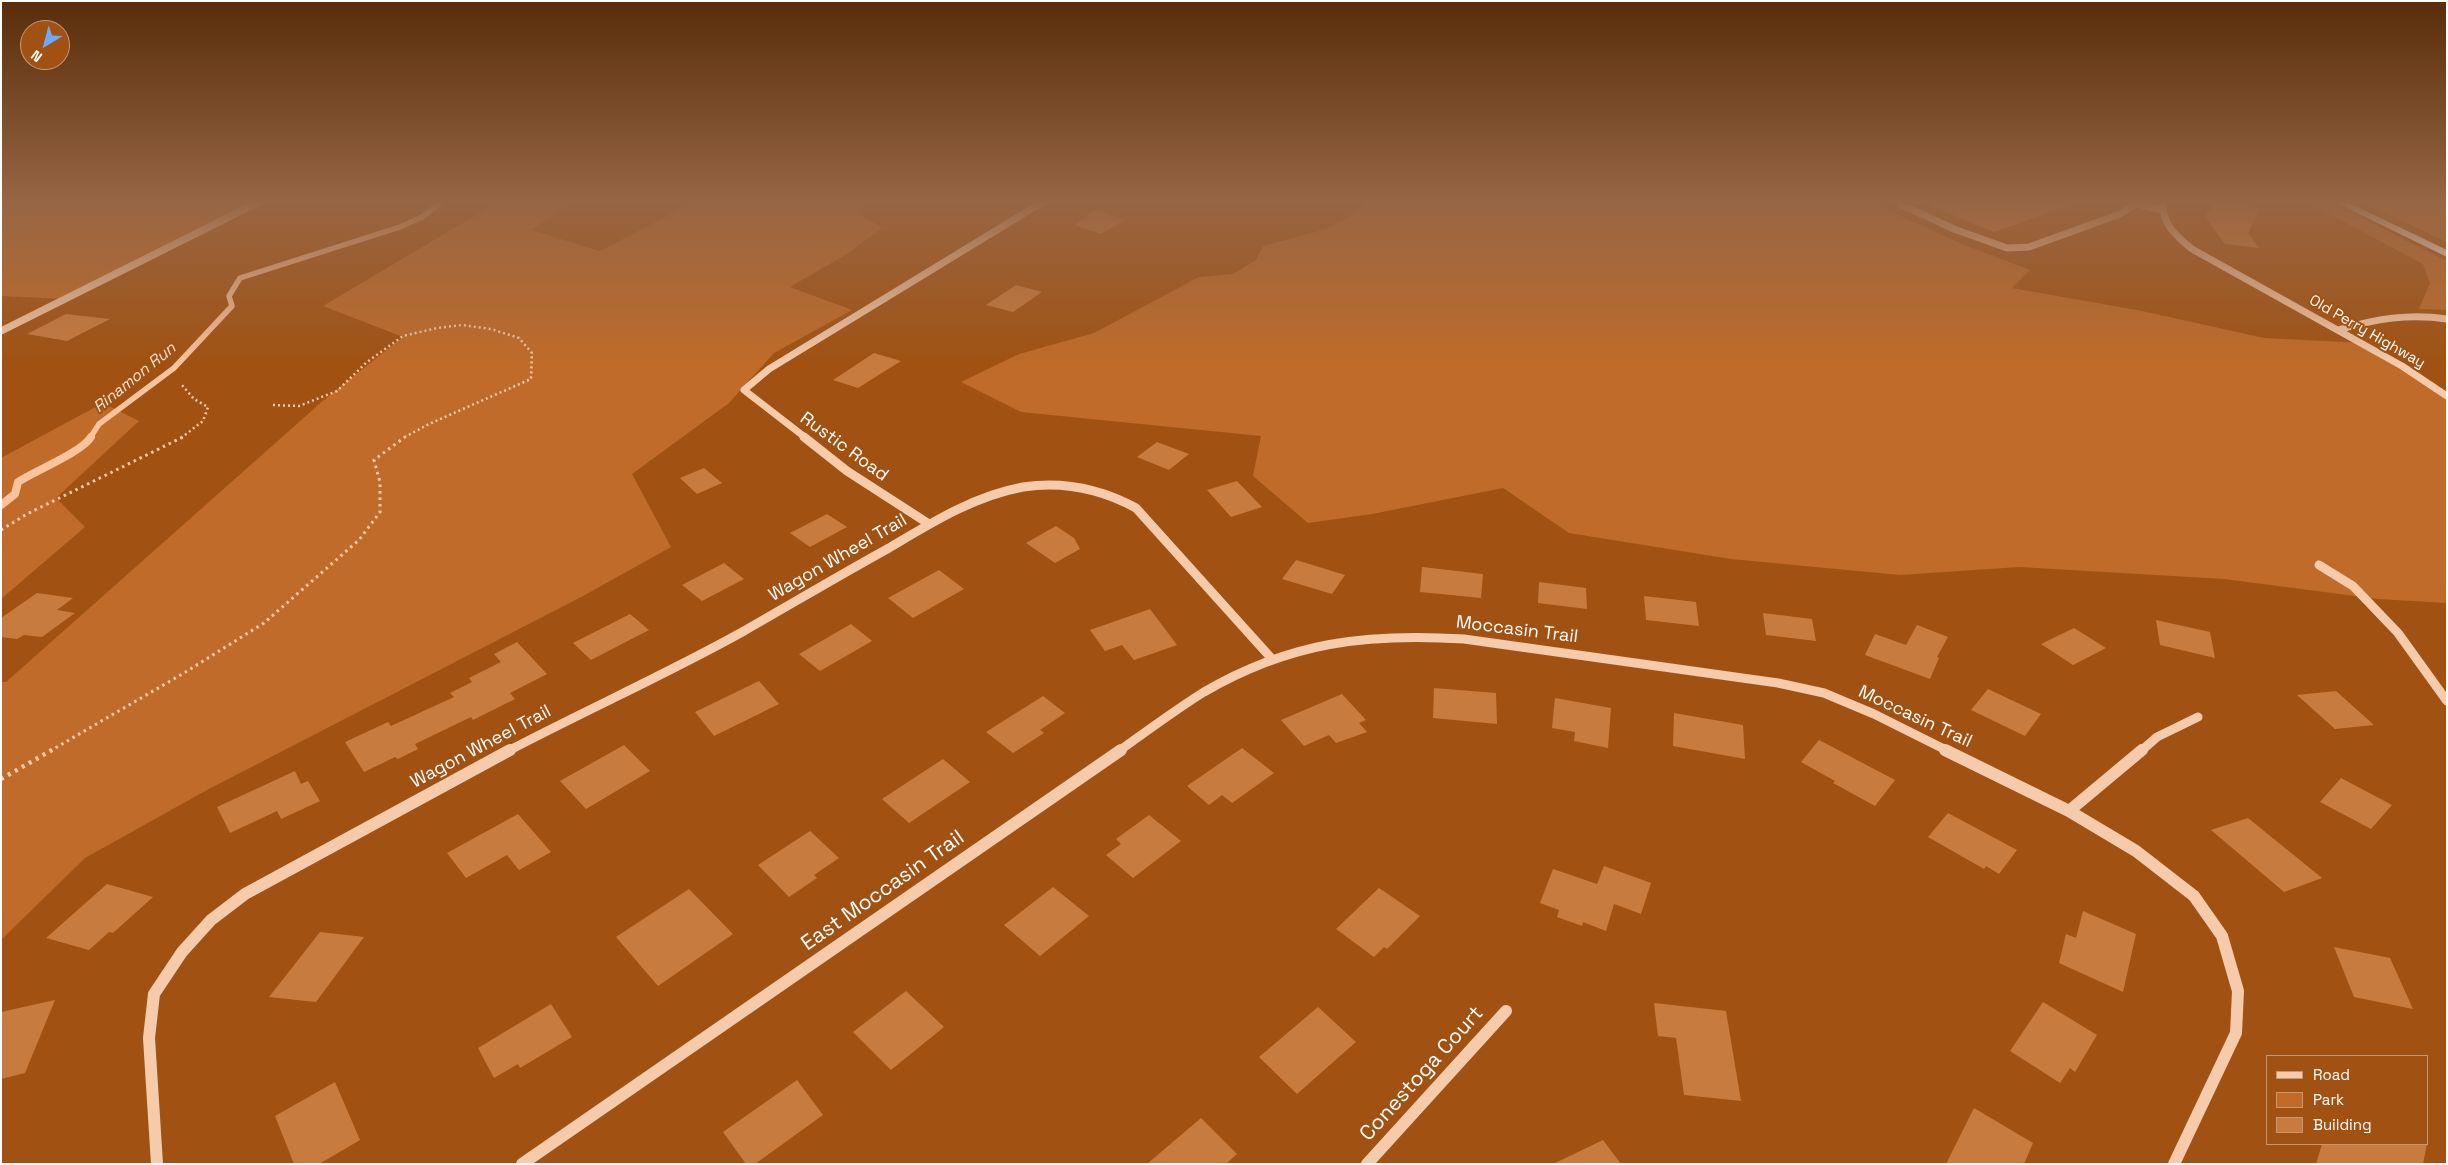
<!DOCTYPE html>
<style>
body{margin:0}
#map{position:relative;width:2448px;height:1165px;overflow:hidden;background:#a15212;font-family:"Space Grotesk",sans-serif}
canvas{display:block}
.frame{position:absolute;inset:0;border:2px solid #fff;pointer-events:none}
.legend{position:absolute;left:2266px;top:1055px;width:162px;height:90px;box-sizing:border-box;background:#a15212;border:1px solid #c79771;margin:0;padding:6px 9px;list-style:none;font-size:15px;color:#fff}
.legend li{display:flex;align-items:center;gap:10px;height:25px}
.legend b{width:25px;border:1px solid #c79771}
.north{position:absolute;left:20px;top:20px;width:50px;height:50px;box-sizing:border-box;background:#a15212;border:1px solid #c79771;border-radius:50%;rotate:217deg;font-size:14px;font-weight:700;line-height:20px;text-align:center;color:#fff}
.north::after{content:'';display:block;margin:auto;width:18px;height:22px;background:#6ea9ff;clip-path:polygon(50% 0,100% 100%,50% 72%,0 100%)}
</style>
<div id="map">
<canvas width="2448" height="1165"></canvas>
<div class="frame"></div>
<ul class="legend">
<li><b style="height:6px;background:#f5cbab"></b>Road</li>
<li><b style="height:14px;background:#c06b29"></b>Park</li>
<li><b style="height:14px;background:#c87b3f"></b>Building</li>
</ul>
<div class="north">N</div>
</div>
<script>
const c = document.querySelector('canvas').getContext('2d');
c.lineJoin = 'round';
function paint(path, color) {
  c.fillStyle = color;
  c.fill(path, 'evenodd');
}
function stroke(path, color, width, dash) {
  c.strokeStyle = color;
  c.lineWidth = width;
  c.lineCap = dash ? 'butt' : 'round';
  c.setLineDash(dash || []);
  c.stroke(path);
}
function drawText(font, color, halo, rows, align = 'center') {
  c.font = font + ' "Space Grotesk",sans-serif';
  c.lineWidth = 4;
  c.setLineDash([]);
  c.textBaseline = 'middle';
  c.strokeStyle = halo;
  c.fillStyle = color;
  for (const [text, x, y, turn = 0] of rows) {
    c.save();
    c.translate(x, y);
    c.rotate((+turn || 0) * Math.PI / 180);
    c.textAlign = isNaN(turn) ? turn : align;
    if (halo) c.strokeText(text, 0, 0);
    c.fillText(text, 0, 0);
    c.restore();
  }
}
const green = new Path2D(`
 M1,203H257L66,299L1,296Z
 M496,203H571L531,230L600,251L692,203H866L857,212L882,228L847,254L790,287L852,310L774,353L729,403L632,474L671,547L583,596L207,790L85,858L1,940V682H6L325,399L403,337L323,306Z
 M1368,203H1874L1959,243L2030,270L2012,288L2142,311L2264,338L2362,343L2447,396V603L2378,599L2224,579L2019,567L1900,575L1731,559L1569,533L1503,488L1372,514L1308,523L1253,476L1261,436L1021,412L961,382L1019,354L1094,333L1199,277L1233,274L1256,260L1263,246L1326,229L1348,217Z
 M2309,203L2333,204L2447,261V310L2419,309L2430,283L2423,264Z
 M2364,203H2447V242Z
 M103,403L139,421L56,498L85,527L1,599V458Z`);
const streamFar1 = new Path2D(`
 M90,438L99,424L174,368L232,306L229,296L240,278L400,227L422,217L440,203`);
const stream = new Path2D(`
 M1,505L15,494L18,482C35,471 82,452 91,437`);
const building = new Path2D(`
 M1924,203H2069V206L1994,232Z
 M2214,203H2233L2260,209L2248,233L2259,248L2225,244L2205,217Z
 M1096,210L1126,220L1101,234L1074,225Z
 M1016,285L1042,292L1013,312L986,305Z
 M66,314L110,319L67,341L27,334Z
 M874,353L901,361L858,388L833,380Z
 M1157,442L1189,454L1169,470L1137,457Z
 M704,468L722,483L697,494L680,478Z
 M1237,481L1262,507L1231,517L1207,490Z
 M827,514L847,527L810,547L790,533Z
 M1056,526L1074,538L1080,549L1055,563L1026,543Z
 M1296,560L1345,575L1332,594L1282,579Z
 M724,563L744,579L702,601L682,585Z
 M1422,567L1483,574L1481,598L1420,592Z
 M939,570L964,589L913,618L888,598Z
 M1539,582L1586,588L1587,609L1538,603Z
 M37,593L73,598L57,610L75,613L42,637L24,635L17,639L1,637V618Z
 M1644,596L1696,602L1699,626L1646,620Z
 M1150,609L1177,645L1134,660L1122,645L1105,651L1090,630Z
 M1763,613L1812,619L1816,641L1766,635Z
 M630,614L649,630L591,660L573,643Z
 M2156,620L2210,632L2215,658L2160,645Z
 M851,624L872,641L820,671L799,654Z
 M1917,625L1948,637L1937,657L1939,658L1930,679L1865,655L1875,634L1906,645Z
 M2074,628L2106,648L2073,665L2041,644Z
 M517,642L547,674L510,693L515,699L473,720L471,717L415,744L418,749L398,759L395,757L364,772L345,742L388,722L391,726L454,697L450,693L472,682L469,678L501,662L494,654Z
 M759,681L779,704L714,736L695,712Z
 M1434,688L1496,693L1497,724L1433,718Z
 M1988,689L2041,714L2025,736L1971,710Z
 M2336,691L2374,725L2335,729L2297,695Z
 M1342,694L1366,720L1359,723L1367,732L1336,743L1329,735L1304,746L1281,720Z
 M1043,696L1065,713L1040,730L1044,733L1013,753L986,732Z
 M1555,698L1611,708L1608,748L1574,741L1575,732L1552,728Z
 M1674,713L1743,725L1745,759L1673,746Z
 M1819,740L1895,780L1875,806L1833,783L1835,781L1801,762Z
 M624,745L650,771L586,809L560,781Z
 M1242,748L1274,773L1232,803L1222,795L1209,805L1187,786Z
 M943,759L970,782L909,823L882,799Z
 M295,771L301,784L308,781L320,801L281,819L277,811L230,833L217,807Z
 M2341,778L2392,805L2371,829L2320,802Z
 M1948,813L2017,850L1999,874L1986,866L1984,869L1928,837Z
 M518,814L551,852L519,870L507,855L466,878L447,853Z
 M1149,815L1181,841L1133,878L1106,855L1121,844L1116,839Z
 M2248,818L2322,878L2284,892L2211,830Z
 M810,831L839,858L814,875L817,878L789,897L758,865Z
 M1604,866L1651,883L1641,914L1614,904L1606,931L1583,922L1582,926L1557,917L1559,910L1540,903L1553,869L1597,884Z
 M107,884L153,897L113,933L109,932L89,950L46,938Z
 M1053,887L1089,916L1040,956L1004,925Z
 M1379,888L1420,916L1387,949L1384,947L1374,957L1336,929Z
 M689,889L733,934L658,986L616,937Z
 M2083,911L2136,934L2123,992L2059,963L2066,934L2076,938Z
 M320,932L364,937L316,1002L269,997Z
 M2334,947L2390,958L2413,1009L2354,997Z
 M906,991L944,1027L891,1070L853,1032Z
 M55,1000L25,1073L1,1079V1012Z
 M2043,1002L2097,1035L2075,1072L2070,1068L2060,1083L2010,1051Z
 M1654,1003L1726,1011L1741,1101L1684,1095L1676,1038L1658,1036Z
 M551,1004L572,1037L520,1068L518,1064L494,1078L478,1048Z
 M1318,1007L1356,1042L1297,1094L1259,1057Z
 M797,1080L823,1115L755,1164H746L723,1132Z
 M335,1082L360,1140L319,1164H294L275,1116Z
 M1974,1108L2033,1143L2024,1164H1946Z
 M1201,1118L1237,1154L1226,1164H1147Z
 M1603,1140L1621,1164H1553Z
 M2322,1144H2427L2423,1164H2316Z`);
const pathFar2 = new Path2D(`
 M273,405L299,406L337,391L367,362L403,336L437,328L462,325L491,329L519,338L532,353L531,379L429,424L403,438
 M181,438L203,421L208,407L194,399L181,384`);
const pathFar1 = new Path2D(`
 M1,530L27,514L183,437
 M50,751L184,673L264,623L359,540L380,512V482L374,460L405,437`);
const path = new Path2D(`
 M1,779L52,750`);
const minorFar2 = new Path2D(`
 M2134,203L2162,210
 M2163,203C2162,224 2176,236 2192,249L2402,366L2447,396
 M1902,205L1954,229L2007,248L2029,247L2120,214L2135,204
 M2338,330C2375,319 2409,313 2447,319
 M1,331L257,203
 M806,438L744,390L769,369L1041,203`);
const minorFar1 = new Path2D(`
 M804,437L847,471L929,524
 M2319,565L2353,586L2398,633L2447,701
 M508,751C586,710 667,674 744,631C793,603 840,575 889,548C931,523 974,496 1023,487C1063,481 1101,489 1136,508L1272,659
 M1119,751C1147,731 1175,710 1204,692C1290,642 1366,633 1464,639L1778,683L1824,693L1874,714L1948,751
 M2141,751L2157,737L2198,717`);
const minor = new Path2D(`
 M1945,750L2069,811L2136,851L2194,896L2222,936L2238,991L2236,1033L2174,1164
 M2069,811L2142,750
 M157,1164L149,1038L154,994L182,952L211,920L245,894L510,750
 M522,1164L1121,750
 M1367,1164L1506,1011`);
const highway = new Path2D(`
 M2337,203H2349L2447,250V257Z`);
const farStreetnames = [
 ["Old Perry Highway",2367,332,30]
];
const farWaternames = [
 ["Rinamon Run",135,378,-39]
];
const streetNames = [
 ["Rustic Road",844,447,36],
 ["Wagon Wheel Trail",838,558,-30],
 ["Moccasin Trail",1517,630,7],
 ["Moccasin Trail",1915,717,25],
 ["Wagon Wheel Trail",481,747,-28]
];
const nearStreetnames = [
 ["East Moccasin Trail",883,891,-35],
 ["Conestoga Court",1422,1074,-48]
];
paint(green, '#c06b29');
stroke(streamFar1, '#f8c39d', 5.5);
stroke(stream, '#f8c39d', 8);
paint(building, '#c87b3f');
stroke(pathFar2, '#f5cbab', 2.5, [2, 3]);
stroke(pathFar1, '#f5cbab', 3, [2.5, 4]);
stroke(path, '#f5cbab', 4.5, [3, 5]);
stroke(minorFar2, '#f5cbab', 7);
stroke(minorFar1, '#f5cbab', 9);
stroke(minor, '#f5cbab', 12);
paint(highway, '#fff');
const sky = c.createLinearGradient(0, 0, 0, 366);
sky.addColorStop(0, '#592d0a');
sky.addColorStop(0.55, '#976644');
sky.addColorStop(1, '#97664400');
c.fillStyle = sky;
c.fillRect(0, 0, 2448, 366);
drawText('15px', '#fff', '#a15212', farStreetnames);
drawText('italic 16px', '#fce1cd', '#a15212', farWaternames);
drawText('18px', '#fff', '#a15212', streetNames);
drawText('21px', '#fff', '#a15212', nearStreetnames);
</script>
